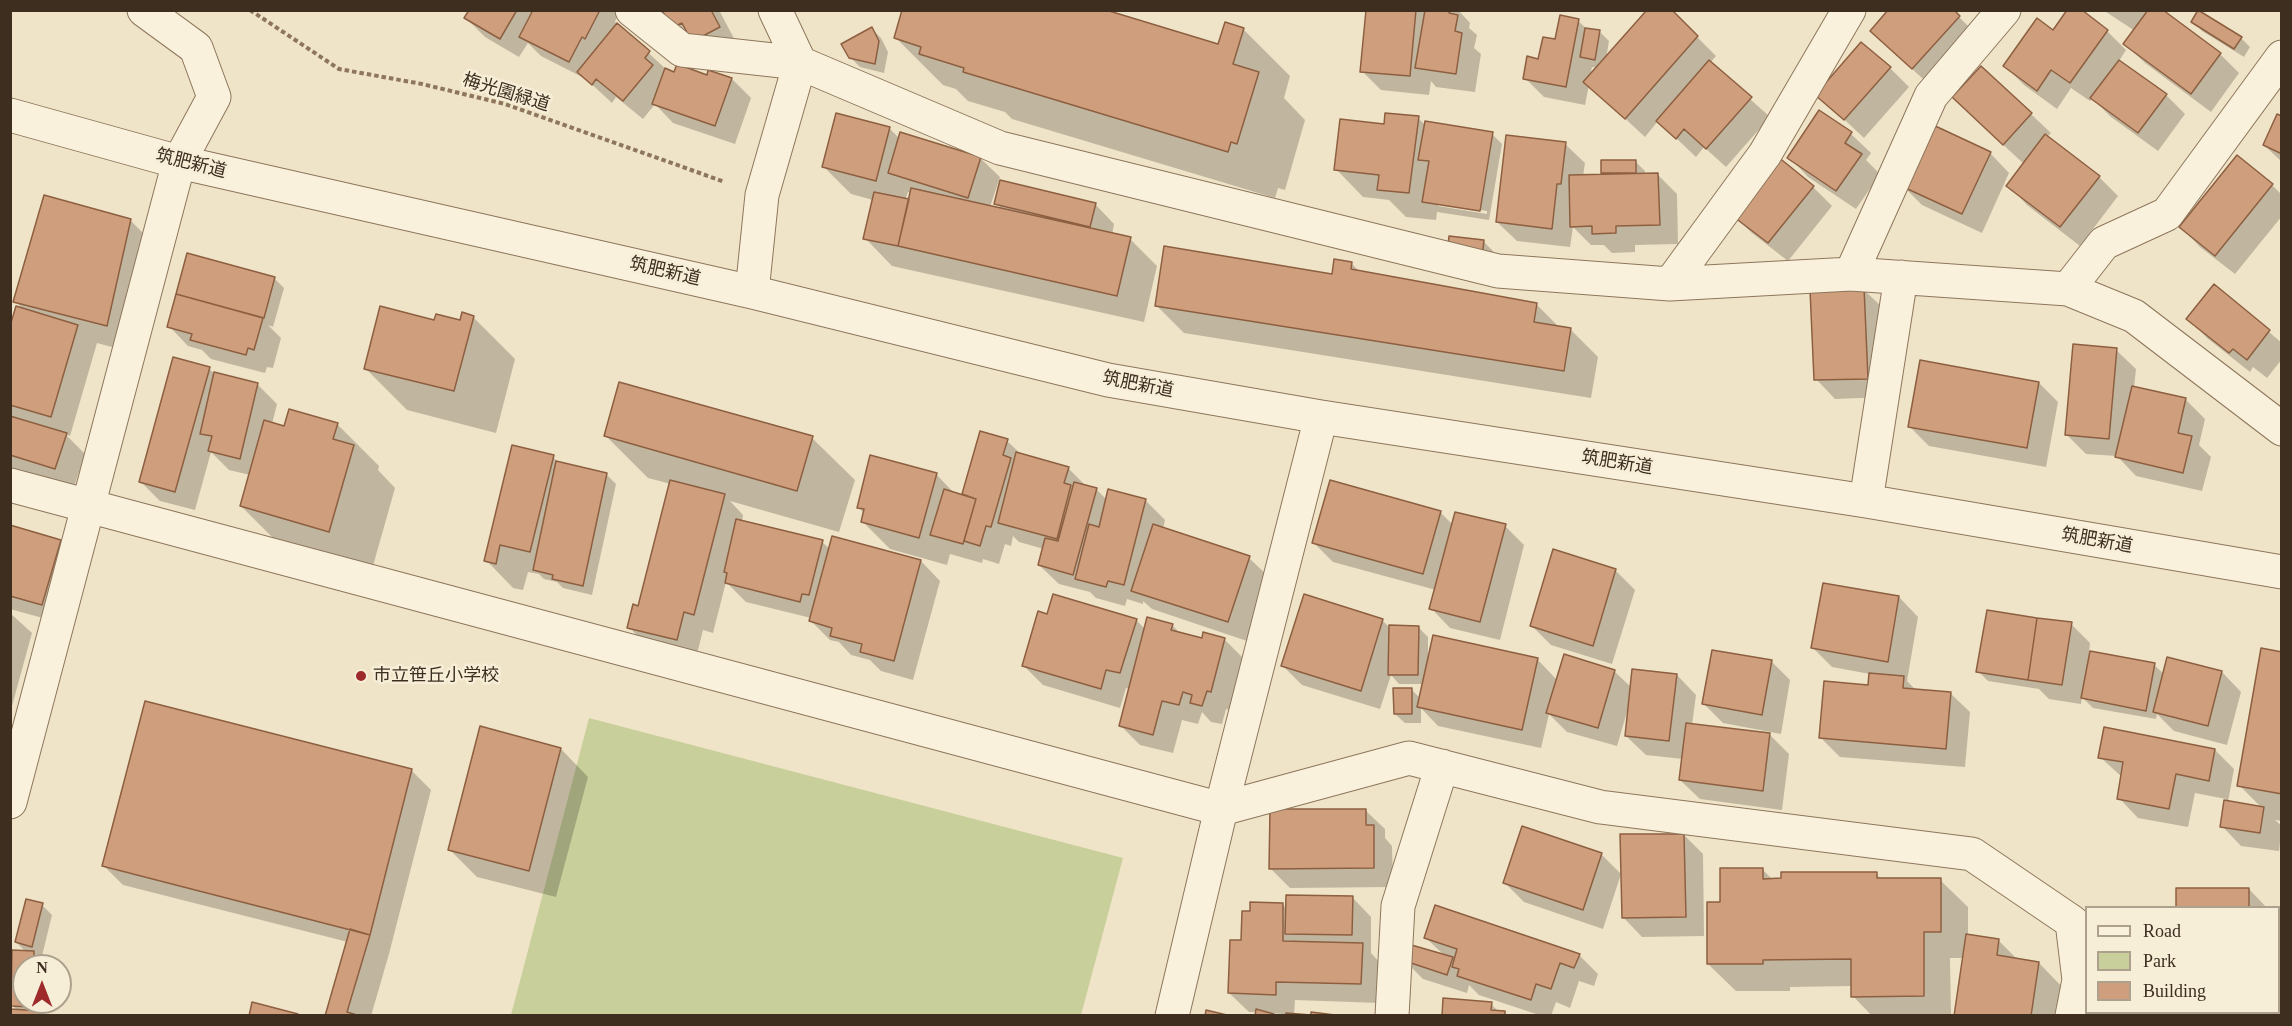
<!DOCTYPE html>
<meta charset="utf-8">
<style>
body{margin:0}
#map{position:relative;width:2292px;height:1026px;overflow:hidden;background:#f0e4c8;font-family:"Times New Roman",serif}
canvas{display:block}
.frame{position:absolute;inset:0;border:12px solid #3d2e20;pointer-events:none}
.legend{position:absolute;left:2085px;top:906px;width:195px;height:108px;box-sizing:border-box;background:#f7eed8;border:2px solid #ada18e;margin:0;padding:8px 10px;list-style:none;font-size:18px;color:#3d2e20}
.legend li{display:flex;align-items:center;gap:12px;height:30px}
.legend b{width:30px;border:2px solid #ada18e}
.north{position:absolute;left:12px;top:954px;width:60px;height:60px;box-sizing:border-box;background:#f7eed8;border:2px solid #ada18e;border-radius:50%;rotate:0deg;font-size:16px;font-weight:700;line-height:24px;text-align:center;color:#3d2e20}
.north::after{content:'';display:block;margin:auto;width:21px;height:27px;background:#9e2a2b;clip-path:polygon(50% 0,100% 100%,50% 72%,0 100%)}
</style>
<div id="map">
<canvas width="2292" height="1026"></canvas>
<div class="frame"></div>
<ul class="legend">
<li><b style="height:8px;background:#faf1dc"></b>Road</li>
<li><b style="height:16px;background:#c9cf9b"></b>Park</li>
<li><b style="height:16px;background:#cf9f7d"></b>Building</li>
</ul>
<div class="north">N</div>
</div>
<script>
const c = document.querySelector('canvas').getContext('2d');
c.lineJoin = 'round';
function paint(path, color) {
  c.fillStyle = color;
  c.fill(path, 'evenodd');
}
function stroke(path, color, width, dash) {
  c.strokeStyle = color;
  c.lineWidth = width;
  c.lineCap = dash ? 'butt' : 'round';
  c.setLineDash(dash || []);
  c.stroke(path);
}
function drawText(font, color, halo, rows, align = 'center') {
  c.font = font + ' "Times New Roman","Noto Sans JP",serif';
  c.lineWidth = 5;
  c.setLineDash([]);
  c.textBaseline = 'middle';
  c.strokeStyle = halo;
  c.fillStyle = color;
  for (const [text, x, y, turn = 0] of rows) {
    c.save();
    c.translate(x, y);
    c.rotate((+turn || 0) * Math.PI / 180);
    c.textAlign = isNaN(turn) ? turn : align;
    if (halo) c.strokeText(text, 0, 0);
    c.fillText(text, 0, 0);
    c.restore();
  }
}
const green = new Path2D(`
 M589,718L1123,858L1081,1015H511Z`);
const shadow = new Path2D(`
 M470,10H619L615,22L668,71L675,74L708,77L709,72L732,79L751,98L735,144L673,123L655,104L643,119L616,97L612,103L586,79L541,56L528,43L519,57L485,37L466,18Z
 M647,10H719L738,46L719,57Z
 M1367,10H1458L1470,23L1469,28L1477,35L1474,48L1481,54L1475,92L1436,87L1431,81L1429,95L1381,90L1362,71Z
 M1670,10L1716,56L1710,63L1770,117L1726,167L1704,147L1696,157L1658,121L1645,137L1589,85L1585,105L1544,97L1525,78L1556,41L1578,21L1587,29L1599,31L1609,41L1606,59ZM1592,67L1598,68L1590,77Z
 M2103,10H2161L2220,54L2239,73L2211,112L2145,63L2125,44L2135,31Z
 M1959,17L1978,36L1932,87L1891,50Z
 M2193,21L2241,38L2250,47L2244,57L2202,31Z
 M872,29L881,38L888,52L884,73L860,67L850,57Z
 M1243,29L1290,76L1284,98L1305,120L1285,190L1278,188L1275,198L1012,119L1005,112L968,101L956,89L943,85L896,38L1219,46Z
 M2107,31L2126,50L2119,61L2166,95L2185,114L2158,151L2111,117L2092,98L2090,101L2071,88L2057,109L2024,85L2005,66L2053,32Z
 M1890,68L1909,87L1864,138L1818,95Z
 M1982,68L2051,133L2047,137L2099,177L2118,196L2080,246L2027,205L2008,185L2024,164L1973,117Z
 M1820,112L1851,134L1871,153L1866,160L1880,174L1856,209L1808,177L1789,157Z
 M1418,118L1426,126L1492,134L1502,144L1489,220L1437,212L1436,220L1406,217L1389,200L1363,197L1336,169ZM1438,203L1487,211V214L1438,206Z
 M2282,118V162L2264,145Z
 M889,128L900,139L980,158L1000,177L990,207L1003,210L996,203L1095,204L1114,224L1112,235L1130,239L1157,266L1144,322L892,266L865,238L873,200L851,194L824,167ZM908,192L912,193L910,201L905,200Z
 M1565,144L1585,163L1583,176H1606L1603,173L1635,161L1645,171V175H1658L1677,194L1678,244L1635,245V252L1612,253L1604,245H1591L1573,227L1570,247L1517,241L1497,222Z
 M1990,153L2009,173L1982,233L1922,205L1903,186Z
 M2272,185L2282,195V216L2235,274L2200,247L2181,227Z
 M1813,187L1832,206L1788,261L1752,233L1732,214Z
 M130,220L158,248L134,353L97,343L70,436L65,434L85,454L74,487L10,468V332L24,310L15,301Z
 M1483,241L1493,251L1491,267L1448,255Z
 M189,255L274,278L284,288L273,327L268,325L281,338L273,368L267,367L265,373L211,359L202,350L188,346L169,326Z
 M1351,263L1361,273L1536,304L1560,328L1571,330L1598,357L1591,398L1184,333L1156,305L1333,275Z
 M2214,286L2282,343V359L2267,378L2253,367L2250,372L2207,338L2188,318Z
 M1863,289L1883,308L1886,397L1835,399L1816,379Z
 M473,317L515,359L496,433L407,410L365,368L435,322H461Z
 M2116,350L2136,369L2134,388L2186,400L2205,419L2199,445L2211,457L2202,491L2136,476L2117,456L2086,454L2066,434Z
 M209,369L215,374L257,384L277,404L272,424L285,428L337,424L379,466L378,470L395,488L371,573L283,548L241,506L250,475L229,470L211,452L195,510L160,501L140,481Z
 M2039,383L2058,402L2046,467L1929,446L1910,427Z
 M981,433L1007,441L1022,455L1068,468L1087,487L1096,489L1107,500L1109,491L1146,501L1165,520L1163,529L1249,558L1269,577L1247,641L1152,609L1143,601V604L1127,599L1125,606L1096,598L1090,592L1059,584L1039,565L1044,549L1019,542L1013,536L1011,546L1005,544L999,564L983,559L982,563L950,554L947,565L890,549L863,522L865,514L858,507L936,474L955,494L963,496Z
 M606,436L812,438L855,480L839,532L730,501L743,515L742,522L822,542L830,549L921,561L940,581L913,680L881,671L870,660L851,655L839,642L830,640L810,620L811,618L746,602L726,582L713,633L703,630L696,658L648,647L629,627L639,608L671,484L648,478Z
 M553,457L560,464L606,474L616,484L592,595L563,588L557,582L544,579L539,574L528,572L523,590L513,588L486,560Z
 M1440,512L1453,525L1505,526L1524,545L1500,640L1450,628L1431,608L1436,590L1333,562L1314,543Z
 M10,527L60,541L79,560L61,623L10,609Z
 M1554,551L1616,571L1635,590L1612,664L1551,645L1532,626Z
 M1899,597L1918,617L1907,681L1916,690L1950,693L1970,712L1965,767L1840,757L1820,737L1870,686V674L1832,667L1813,648Z
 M10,613L32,633L12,706H10Z
 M1048,616L1136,620L1145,629L1172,625L1181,634L1203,640H1225L1244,659L1230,710L1226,709L1222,724L1211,722L1202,712L1198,724L1182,720L1173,753L1140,745L1120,725L1130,689L1126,688L1120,708L1043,685L1024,666Z
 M1382,620L1389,627L1419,628L1428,637V657L1537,659L1557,680L1614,671L1632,688L1677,675L1696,695L1692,725L1770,735L1789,754L1782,810L1700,799L1680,780L1683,759L1646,755L1626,736L1629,713L1627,712L1617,746L1567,732L1549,714L1541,748L1438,726L1421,708V723H1405L1395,714L1411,689L1421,699L1424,684H1399L1391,675L1380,709L1302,685L1283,666Z
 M2071,624L2090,643L2089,653L2154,665L2164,674L2168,658L2222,672L2241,692L2227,745L2174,731L2157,714L2156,719L2093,708L2082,697L2081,704L2049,699L2039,689L1988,681L1978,671Z
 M2282,653V821L2275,820L2282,826L2279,851L2241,846L2222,826L2226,799L2195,793L2188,827L2138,818L2119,798L2122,777L2100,757L2215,750L2234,769L2228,802L2262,808L2239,785Z
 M1771,661L1790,680L1781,734L1723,723L1704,704Z
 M561,749L588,777L556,897L477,877L449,849Z
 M411,770L431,790L389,954L371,1016H327L348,942L123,885L104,866Z
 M1365,810L1385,829V838L1392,846L1393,887L1290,888L1271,869Z
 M1523,828L1602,855L1621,874L1603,929L1524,902L1505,883Z
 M1684,835L1703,854L1704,936L1642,937L1623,917Z
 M1762,869L1773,880L1876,874L1882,880H1940L1968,907V936L1999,941L2018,960L2039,963L2066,991L2062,1016H1955L1964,958H1950L1951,1016H1872L1853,996V986L1790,987V991H1736L1708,964L1722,903Z
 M2249,889L2267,908H2178Z
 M1352,897L1371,917V953L1381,964L1380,1003L1295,1000L1294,1015L1271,1013L1274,1016H1256L1257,1012H1249L1229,993L1243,941L1283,905L1287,909Z
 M42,905L52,915L42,956L35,954L43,962V966H24V1002H42V1012L45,1016H11L18,1011L12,1005L26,952L16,942Z
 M1425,937L1579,955L1598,974L1594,986L1579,981L1570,1008L1556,1002L1551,1016H1542L1479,995L1469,985L1467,993L1423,979L1404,960L1445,956Z
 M1491,1004L1499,1012H1504L1508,1016H1443Z`);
const building = new Path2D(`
 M469,10H517L500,39L464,18Z
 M533,10H600L585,39L582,37L569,62L519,37Z
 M662,10H711L720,27L699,38L691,40L682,23L671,28Z
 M902,10H1106L1218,44L1225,22L1244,28L1233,64L1259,72L1237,144L1231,142L1228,152L963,72L964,68L919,54L921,47L894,38Z
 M1366,10H1416L1410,76L1360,72Z
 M1425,10H1450L1449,13L1458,15L1455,31L1462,33L1456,74L1415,68Z
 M1672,10L1698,36L1625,119L1583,82L1646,11Z
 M1888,10H1954L1960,16L1912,69L1870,31Z
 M2067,10H2082L2108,30L2070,83L2051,70L2037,91L2003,66L2037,18L2053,30Z
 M2148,10H2163L2221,53L2191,94L2123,44Z
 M2198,10L2242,37L2234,49L2191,22Z
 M1560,15L1579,19L1566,87L1523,79L1527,56L1538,59L1543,37L1555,39Z
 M617,23L650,51L645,58L653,65L623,101L596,79L592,85L577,72Z
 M872,27L879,41L875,64L849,58L841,44Z
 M1585,28L1600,30L1595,60L1580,57Z
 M1861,42L1891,67L1844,120L1815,95Z
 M1709,60L1752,97L1706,149L1684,129L1676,139L1656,121Z
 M2119,60L2167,94L2138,133L2090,98Z
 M677,64L707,75L708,70L732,78L715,126L652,104L665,68L674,72Z
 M1981,66L2032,113L2003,145L1952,97Z
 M1819,110L1852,132L1845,143L1862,154L1836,191L1787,158Z
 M836,113L890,127L876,181L822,167Z
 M1385,113L1419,116L1409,193L1377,190L1379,175L1334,170L1340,119L1384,124Z
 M2277,114L2282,116V154L2263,145Z
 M1425,121L1493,132L1480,211L1422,202L1429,161L1418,160Z
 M1931,124L1991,152L1962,214L1901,186Z
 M900,132L981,157L968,198L888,173Z
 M2045,134L2100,176L2060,227L2006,186Z
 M1506,135L1566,142L1561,184H1557L1552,229L1496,222Z
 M2237,155L2273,184L2215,256L2179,227Z
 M1777,156L1814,186L1768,243L1730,214Z
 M1601,160H1636V173H1601Z
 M1658,173L1660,225L1616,226V233L1592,234V226L1570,227L1569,175Z
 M1000,180L1096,203L1090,227L994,204Z
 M911,188L1131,237L1117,296L898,246Z
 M874,192L909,199L898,246L863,239Z
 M44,195L131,219L107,326L13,302Z
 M1449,236L1484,240L1482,259L1447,256Z
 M1164,246L1332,274L1334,259L1352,262L1351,269L1537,303L1534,322L1571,328L1564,371L1155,306Z
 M187,253L275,277L264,318L176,294Z
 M2214,284L2270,330L2247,360L2233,349L2229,353L2186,319Z
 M1864,287L1868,379L1814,380L1810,290Z
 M176,294L263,318L254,350L248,348L246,355L190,340L192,334L167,327Z
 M16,306L78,325L51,417L10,405V326Z
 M380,306L434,320L436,314L460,320L462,312L474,316L454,391L364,369Z
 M2073,344L2117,348L2109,439L2065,435Z
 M173,357L210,367L175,492L139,482Z
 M1920,360L2039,382L2027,448L1908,427Z
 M214,372L258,383L240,459L208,451L212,436L200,434Z
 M619,382L813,436L797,491L604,436Z
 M2132,386L2186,398L2178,433L2192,436L2183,473L2115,457Z
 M289,409L338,423L333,439L354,445L329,532L240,506L264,420L284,426Z
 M10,416L67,433L55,469L10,455Z
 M980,431L1008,439L1003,455L1011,458L991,527L986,526L980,546L964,541L976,499L962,494Z
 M512,445L554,455L530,552L500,545L496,564L484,561Z
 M1016,452L1069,467L1064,483L1071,485L1057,539L998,523Z
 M870,455L937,473L919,538L861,522L864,509L857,508Z
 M556,461L607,473L583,586L552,579L553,575L533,570Z
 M670,480L725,494L694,615L684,612L677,640L627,628L633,604L638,606Z
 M1330,480L1441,511L1423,574L1312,543Z
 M1074,482L1097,488L1073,575L1038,565L1045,538L1058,541Z
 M944,489L976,499L963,544L930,535Z
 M1108,489L1146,499L1124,585L1108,581L1106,587L1075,579L1089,524L1099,527Z
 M1455,512L1506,524L1480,622L1429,609Z
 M736,519L823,540L809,595L802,594L800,602L725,583L727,573L724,572Z
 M1153,524L1250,556L1228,622L1131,591Z
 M10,525L61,540L42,605L10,596Z
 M832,536L921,560L894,661L860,652L862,644L830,636L832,628L809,621Z
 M1553,549L1616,569L1593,646L1530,626Z
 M1823,583L1899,596L1888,662L1811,648Z
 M1053,594L1137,619L1120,673L1106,670L1101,689L1022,666L1038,611L1047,614Z
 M1304,594L1383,619L1361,691L1281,666Z
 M1987,610L2037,618L2028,680L1976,672Z
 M1147,617L1173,624L1171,630L1202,638L1203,632L1225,638L1211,692L1207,691L1202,706L1190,703L1192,695L1183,692L1179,705L1162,701L1153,735L1119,726Z
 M2037,618L2072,622L2062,685L2028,680Z
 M1389,625L1419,626L1418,675H1388Z
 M1433,635L1538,658L1522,730L1417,707Z
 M2261,648L2282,652V794L2237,786Z
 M1712,650L1772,660L1762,715L1702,704Z
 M2090,651L2155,663L2146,711L2081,698Z
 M1564,654L1615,670L1598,728L1546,713Z
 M2167,657L2222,671L2208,726L2153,712Z
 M1632,669L1677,674L1669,741L1625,736Z
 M1869,673L1904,676L1903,688L1951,692L1946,749L1819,738L1824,681L1868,685Z
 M1393,688H1412V714H1394Z
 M145,701L412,769L370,935L102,866Z
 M1686,723L1770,733L1763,791L1679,780Z
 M480,726L561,748L529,871L448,850Z
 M2104,727L2215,749L2209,781L2176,774L2169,809L2117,799L2123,762L2098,758Z
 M2224,800L2264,807L2260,833L2220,827Z
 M1270,809H1366V825H1374V868L1269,869Z
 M1522,826L1602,853L1583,910L1503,883Z
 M1620,834H1684L1686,917L1622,918Z
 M1720,868H1763V879L1781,878V872H1877V878H1941V932H1924V996L1851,997V959L1763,960V964H1707V902H1720Z
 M2176,888H2249V908H2176Z
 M1286,895L1353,896L1352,935L1285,934Z
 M26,899L43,903L32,947L15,942Z
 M1250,902L1283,903V941L1363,943L1361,984L1276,982V995L1228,993L1230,940H1241L1242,911H1250Z
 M1435,905L1580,954L1574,968L1560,963L1551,989L1536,984L1531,1000L1457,976L1459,969L1452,967L1457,949L1424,938Z
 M350,929L370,935L347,1012L360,1016H325Z
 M1966,934L1999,939L1997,955L2039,962L2031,1016H1954Z
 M1408,944L1453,957L1447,975L1402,960Z
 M12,950L34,951V966H24V1002H32V1007L11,1006Z
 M1443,998L1492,1002L1491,1010L1505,1011V1016H1442Z
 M252,1002L298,1014L297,1016H249Z
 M10,1009L43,1011L42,1016H10Z
 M1256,1009L1274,1014V1016H1255Z
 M1206,1010L1231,1016H1205Z
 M1311,1012L1343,1016H1285L1286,1013L1311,1015Z`);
const path = new Path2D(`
 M250,10L339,69L422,84L505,104L725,182`);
const minor = new Path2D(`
 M632,10L682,50L800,63L1000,148L1498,271L1670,284L1851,274L1931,96L2004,10
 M10,115L179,162L752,292L1108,380L1321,417L1866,501L2282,572
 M1851,274L2068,289L2134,316L2282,429
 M1670,284L1765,154L1849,10
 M2068,289L2104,243L2167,214L2282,57
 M752,292L762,195L800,63L775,10
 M10,485L1221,809L1409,758L1600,807L1972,854L2072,922L2079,980L2072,1016
 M1866,501L1901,277
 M10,802L179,162L214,97L196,48L144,10
 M1172,1016L1221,809L1321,417
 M1392,1016L1398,906L1442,766`);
const markers = [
 [361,676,6,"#9e2a2b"]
];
const streetNames = [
 ["梅光園緑道",506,93,17],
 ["筑肥新道",191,164,14],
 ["筑肥新道",665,272,13],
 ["筑肥新道",1138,385,11],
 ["筑肥新道",1617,463,9],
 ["筑肥新道",2097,541,10]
];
const poiNames = [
 ["市立笹丘小学校",373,676]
];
paint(green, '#c9cf9b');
paint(shadow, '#0003');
paint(building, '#cf9f7d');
stroke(building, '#8d5f41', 1.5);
stroke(minor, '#8d765c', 35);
stroke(path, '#8d765c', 4, [4.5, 3]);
stroke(minor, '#faf1dc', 33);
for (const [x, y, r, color] of markers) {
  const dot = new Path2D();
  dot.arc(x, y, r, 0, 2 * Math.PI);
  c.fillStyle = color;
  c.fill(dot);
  stroke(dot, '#f7eed8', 2);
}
drawText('18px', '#3d2e20', '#f7eed8', streetNames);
drawText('18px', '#3d2e20', '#f7eed8', poiNames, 'left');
</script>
